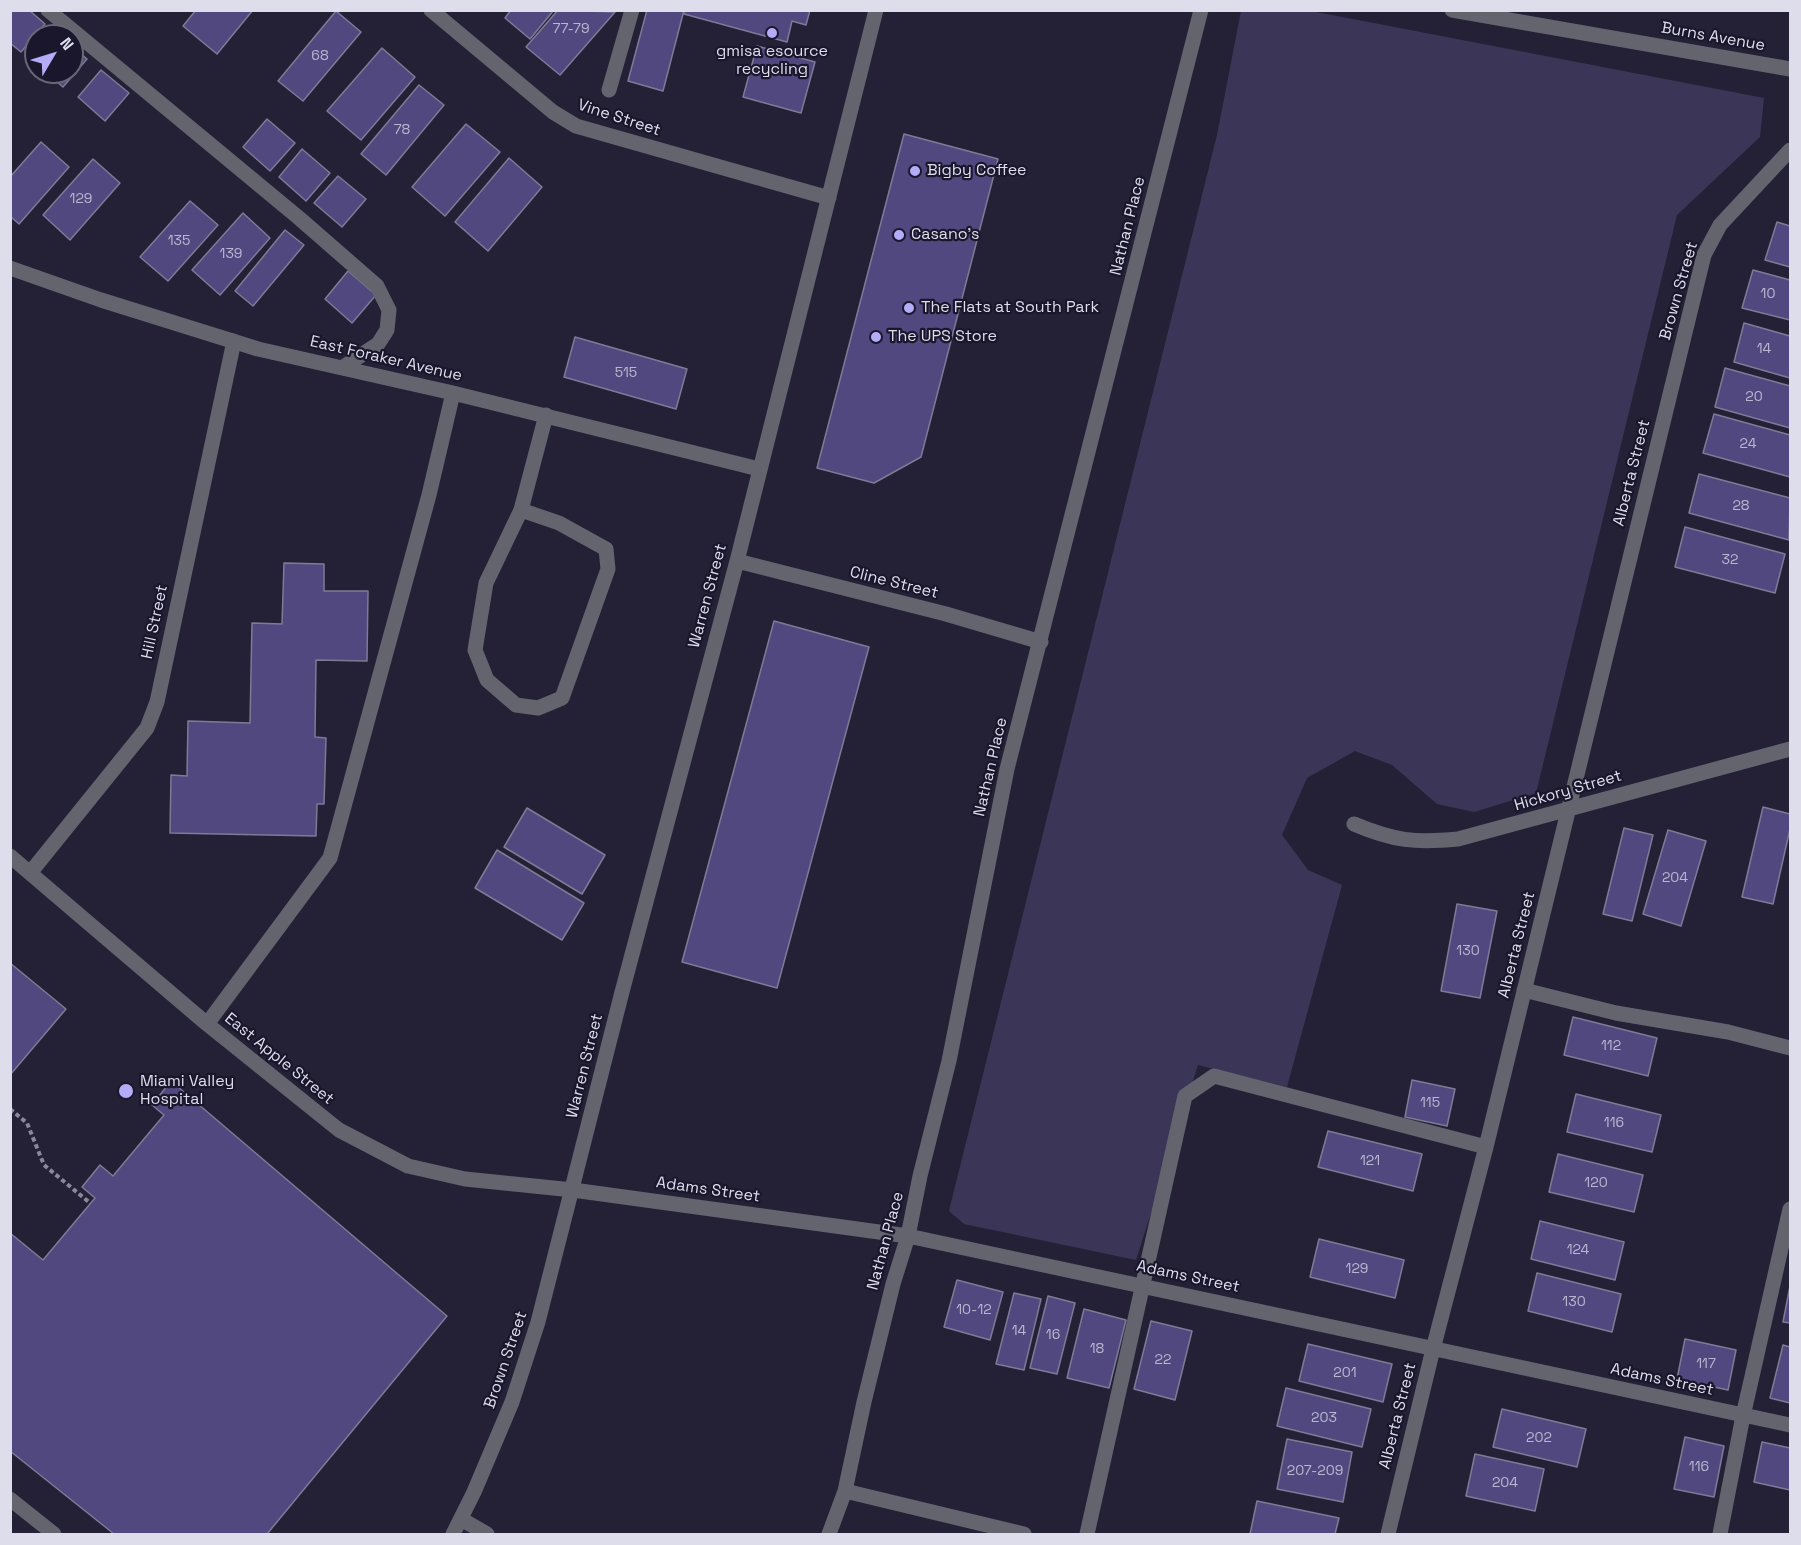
<!DOCTYPE html>
<style>
body{margin:0}
#map{position:relative;width:1801px;height:1545px;overflow:hidden;background:#242137;font-family:"Space Grotesk",sans-serif}
canvas{display:block}
.frame{position:absolute;inset:0;border:12px solid #deddec;pointer-events:none}
.north{position:absolute;left:24px;top:24px;width:60px;height:60px;box-sizing:border-box;background:#1a172c;border:2px solid #686679;border-radius:50%;rotate:52deg;font-size:16px;font-weight:700;line-height:24px;text-align:center;color:#deddec}
.north::after{content:'';display:block;margin:auto;width:21px;height:27px;background:#b5acf8;clip-path:polygon(50% 0,100% 100%,50% 72%,0 100%)}
</style>
<div id="map">
<canvas width="1801" height="1545"></canvas>
<div class="frame"></div>
<div class="north">N</div>
</div>
<script>
const c = document.querySelector('canvas').getContext('2d');
c.lineJoin = 'round';
function paint(path, color) {
  c.fillStyle = color;
  c.fill(path, 'evenodd');
}
function stroke(path, color, width, dash) {
  c.strokeStyle = color;
  c.lineWidth = width;
  c.lineCap = dash ? 'butt' : 'round';
  c.setLineDash(dash || []);
  c.stroke(path);
}
function drawText(font, color, halo, rows, align = 'center') {
  c.font = font + ' "Space Grotesk",sans-serif';
  c.lineWidth = 4.5;
  c.setLineDash([]);
  c.textBaseline = 'middle';
  c.strokeStyle = halo;
  c.fillStyle = color;
  for (const [text, x, y, turn = 0] of rows) {
    c.save();
    c.translate(x, y);
    c.rotate((+turn || 0) * Math.PI / 180);
    c.textAlign = isNaN(turn) ? turn : align;
    if (halo) c.strokeText(text, 0, 0);
    c.fillText(text, 0, 0);
    c.restore();
  }
}
const green = new Path2D(`
 M1241,11H1311L1764,98L1760,137L1677,215L1536,793L1474,812L1437,804L1392,765L1355,751L1307,778L1282,835L1308,870L1342,885L1287,1087L1198,1065L1136,1260L964,1224L949,1211L1217,135Z`);
const building = new Path2D(`
 M10,10H29L45,24L21,52L10,43Z
 M196,10H253L217,54L183,26Z
 M511,10H554L530,39L505,18Z
 M558,10L615,12L560,75L526,47Z
 M647,10H684L663,91L628,81Z
 M684,10H810L806,25L792,21L787,42L684,14Z
 M336,11L361,32L303,101L278,81Z
 M72,46L87,59L63,87L45,72H72Z
 M757,46L815,62L801,113L743,97Z
 M382,48L415,77L361,140L327,111Z
 M101,70L129,93L105,121L78,97Z
 M419,85L444,105L386,175L361,154Z
 M267,119L295,143L270,171L243,147Z
 M466,124L500,152L445,216L412,187Z
 M904,134L998,159L921,457L874,483L817,468Z
 M41,142L69,167L19,224L10,216V177Z
 M302,149L330,173L306,201L279,177Z
 M509,158L542,187L488,251L455,222Z
 M93,159L120,183L70,240L43,215Z
 M338,176L366,199L342,227L314,203Z
 M190,201L218,225L168,281L140,257Z
 M243,213L270,238L220,295L192,270Z
 M1777,222L1790,226V267L1765,260Z
 M285,230L304,245L253,306L235,291Z
 M1753,270L1790,280V320L1742,308Z
 M348,271L376,295L352,323L325,299Z
 M1744,323L1790,336V378L1734,362Z
 M575,337L687,369L676,409L564,377Z
 M1725,368L1790,386V428L1715,407Z
 M1714,414L1790,435V477L1703,453Z
 M1699,474L1790,498L1789,540L1689,513Z
 M1685,527L1785,554L1775,593L1675,567Z
 M284,563L324,564V591H368L367,661L316,660L315,737L326,738L324,804H317L316,836L170,833L171,775L187,776L188,721L250,723L252,623L282,624Z
 M774,621L869,647L777,988L682,962Z
 M1763,807L1790,814V829L1773,904L1742,897Z
 M527,808L605,855L582,894L504,847Z
 M1624,828L1653,835L1632,921L1603,914Z
 M1668,830L1706,841L1681,926L1643,914Z
 M497,850L584,903L562,940L475,888Z
 M1457,904L1497,911L1480,998L1441,991Z
 M10,963L66,1009L10,1075Z
 M1573,1017L1657,1038L1648,1076L1564,1055Z
 M1412,1080L1455,1089L1447,1126L1405,1117Z
 M171,1081L447,1316L267,1534H114L10,1451V1233L43,1260L95,1198L82,1187L100,1165L113,1176L164,1115L152,1105Z
 M1576,1094L1661,1115L1652,1152L1567,1132Z
 M1328,1131L1422,1154L1413,1191L1318,1167Z
 M1558,1154L1643,1175L1634,1212L1549,1192Z
 M1540,1221L1624,1242L1615,1280L1531,1259Z
 M1319,1239L1404,1260L1395,1298L1310,1277Z
 M1537,1273L1621,1294L1612,1332L1528,1311Z
 M957,1280L1003,1292L990,1340L944,1327Z
 M1790,1286V1323L1783,1322Z
 M1014,1293L1041,1299L1024,1370L996,1364Z
 M1048,1296L1075,1303L1057,1374L1030,1368Z
 M1084,1309L1126,1320L1109,1388L1067,1378Z
 M1151,1321L1192,1331L1175,1400L1134,1389Z
 M1685,1339L1736,1350L1728,1390L1677,1379Z
 M1308,1344L1392,1364L1383,1402L1299,1381Z
 M1783,1345L1790,1347V1403L1770,1398Z
 M1286,1388L1371,1409L1362,1447L1277,1426Z
 M1502,1409L1586,1429L1577,1467L1493,1447Z
 M1685,1437L1724,1446L1714,1497L1674,1489Z
 M1287,1439L1352,1452L1343,1502L1277,1489Z
 M1762,1442L1790,1448V1490L1754,1482Z
 M1475,1454L1544,1469L1535,1511L1466,1496Z
 M1257,1501L1339,1518L1335,1534H1250Z`);
const path = new Path2D(`
 M10,1109L27,1123L44,1165L90,1203`);
const minor = new Path2D(`
 M48,10L299,218L377,286L389,310L387,330L378,344L342,368
 M431,10L553,112L576,126L829,198
 M1452,10L1790,69
 M609,90L632,10
 M10,268L101,300L258,349L453,393L759,469
 M521,510L559,523L606,549L608,569L562,698L538,708L516,705L487,680L475,650L486,583L521,510L546,415
 M737,561L946,614L1041,642
 M1354,824C1394,841 1415,843 1458,839L1790,749
 M10,856L207,1024L339,1130L408,1166L465,1179L573,1190L908,1236L1790,1425
 M30,873L147,728L157,702L234,341
 M1524,990L1616,1013L1728,1032L1790,1048
 M207,1024L330,858L429,495L453,393
 M845,1491L1024,1534
 M10,1499L54,1534
 M461,1519L487,1534
 M453,1534L474,1492L512,1402L538,1322L622,992L737,561L876,10
 M829,1534L845,1491L864,1402L893,1284L908,1236L920,1176L949,1061L1007,769L1201,10
 M1087,1534L1185,1096L1214,1076L1486,1147
 M1388,1534L1433,1349L1486,1147L1704,255L1720,225L1790,150
 M1720,1534L1743,1416L1790,1209`);
const markers = [
 [772,33,6,"#b5acf8"],
 [915,171,6,"#b5acf8"],
 [899,235,6,"#b5acf8"],
 [909,308,6,"#b5acf8"],
 [876,337,6,"#b5acf8"],
 [126,1091,8,"#b5acf8"]
];
const numberNames = [
 ["77-79",571,29],
 ["68",320,56],
 ["78",402,130],
 ["129",81,199],
 ["135",179,241],
 ["139",231,254],
 ["10",1768,294],
 ["14",1764,349],
 ["515",626,373],
 ["20",1754,397],
 ["24",1748,444],
 ["28",1741,506],
 ["32",1730,560],
 ["204",1675,878],
 ["130",1468,951],
 ["112",1611,1046],
 ["115",1430,1103],
 ["116",1614,1123],
 ["121",1370,1161],
 ["120",1596,1183],
 ["124",1578,1250],
 ["129",1357,1269],
 ["130",1574,1302],
 ["10-12",974,1310],
 ["14",1019,1331],
 ["16",1053,1335],
 ["18",1097,1349],
 ["22",1163,1360],
 ["117",1706,1364],
 ["201",1345,1373],
 ["203",1324,1418],
 ["202",1539,1438],
 ["116",1699,1467],
 ["207-209",1315,1471],
 ["204",1505,1483]
];
const streetNames = [
 ["Burns Avenue",1713,37,10],
 ["Vine Street",619,118,18],
 ["Nathan Place",1128,226,-76],
 ["Brown Street",1679,291,-74],
 ["East Foraker Avenue",386,359,13],
 ["Alberta Street",1632,473,-76],
 ["Cline Street",894,583,14],
 ["Warren Street",708,596,-75],
 ["Hill Street",155,622,-78],
 ["Nathan Place",991,767,-77],
 ["Hickory Street",1568,791,-16],
 ["Alberta Street",1517,945,-76],
 ["East Apple Street",279,1059,39],
 ["Warren Street",585,1066,-76],
 ["Adams Street",708,1190,8],
 ["Nathan Place",886,1241,-75],
 ["Adams Street",1188,1277,12],
 ["Brown Street",506,1360,-71],
 ["Adams Street",1662,1380,12],
 ["Alberta Street",1398,1416,-76]
];
const poiNames = [
 ["gmisa esource",772,52,"center"],
 ["recycling",772,70,"center"],
 ["Bigby Coffee",927,171],
 ["Casano's",911,235],
 ["The Flats at South Park",921,308],
 ["The UPS Store",888,337],
 ["Miami Valley",140,1082],
 ["Hospital",140,1100]
];
paint(green, '#3b3657');
paint(building, '#50487e');
stroke(building, '#7e7b96', 1.5);
stroke(path, '#898799', 4, [4.5, 3]);
stroke(minor, '#64646f', 15);
for (const [x, y, r, color] of markers) {
  const dot = new Path2D();
  dot.arc(x, y, r, 0, 2 * Math.PI);
  c.fillStyle = color;
  c.fill(dot);
  stroke(dot, '#1a172c', 2);
}
drawText('14px', '#bab8d0', null, numberNames);
drawText('16px', '#deddec', '#1a172c', streetNames);
drawText('16px', '#deddec', '#1a172c', poiNames, 'left');
</script>
